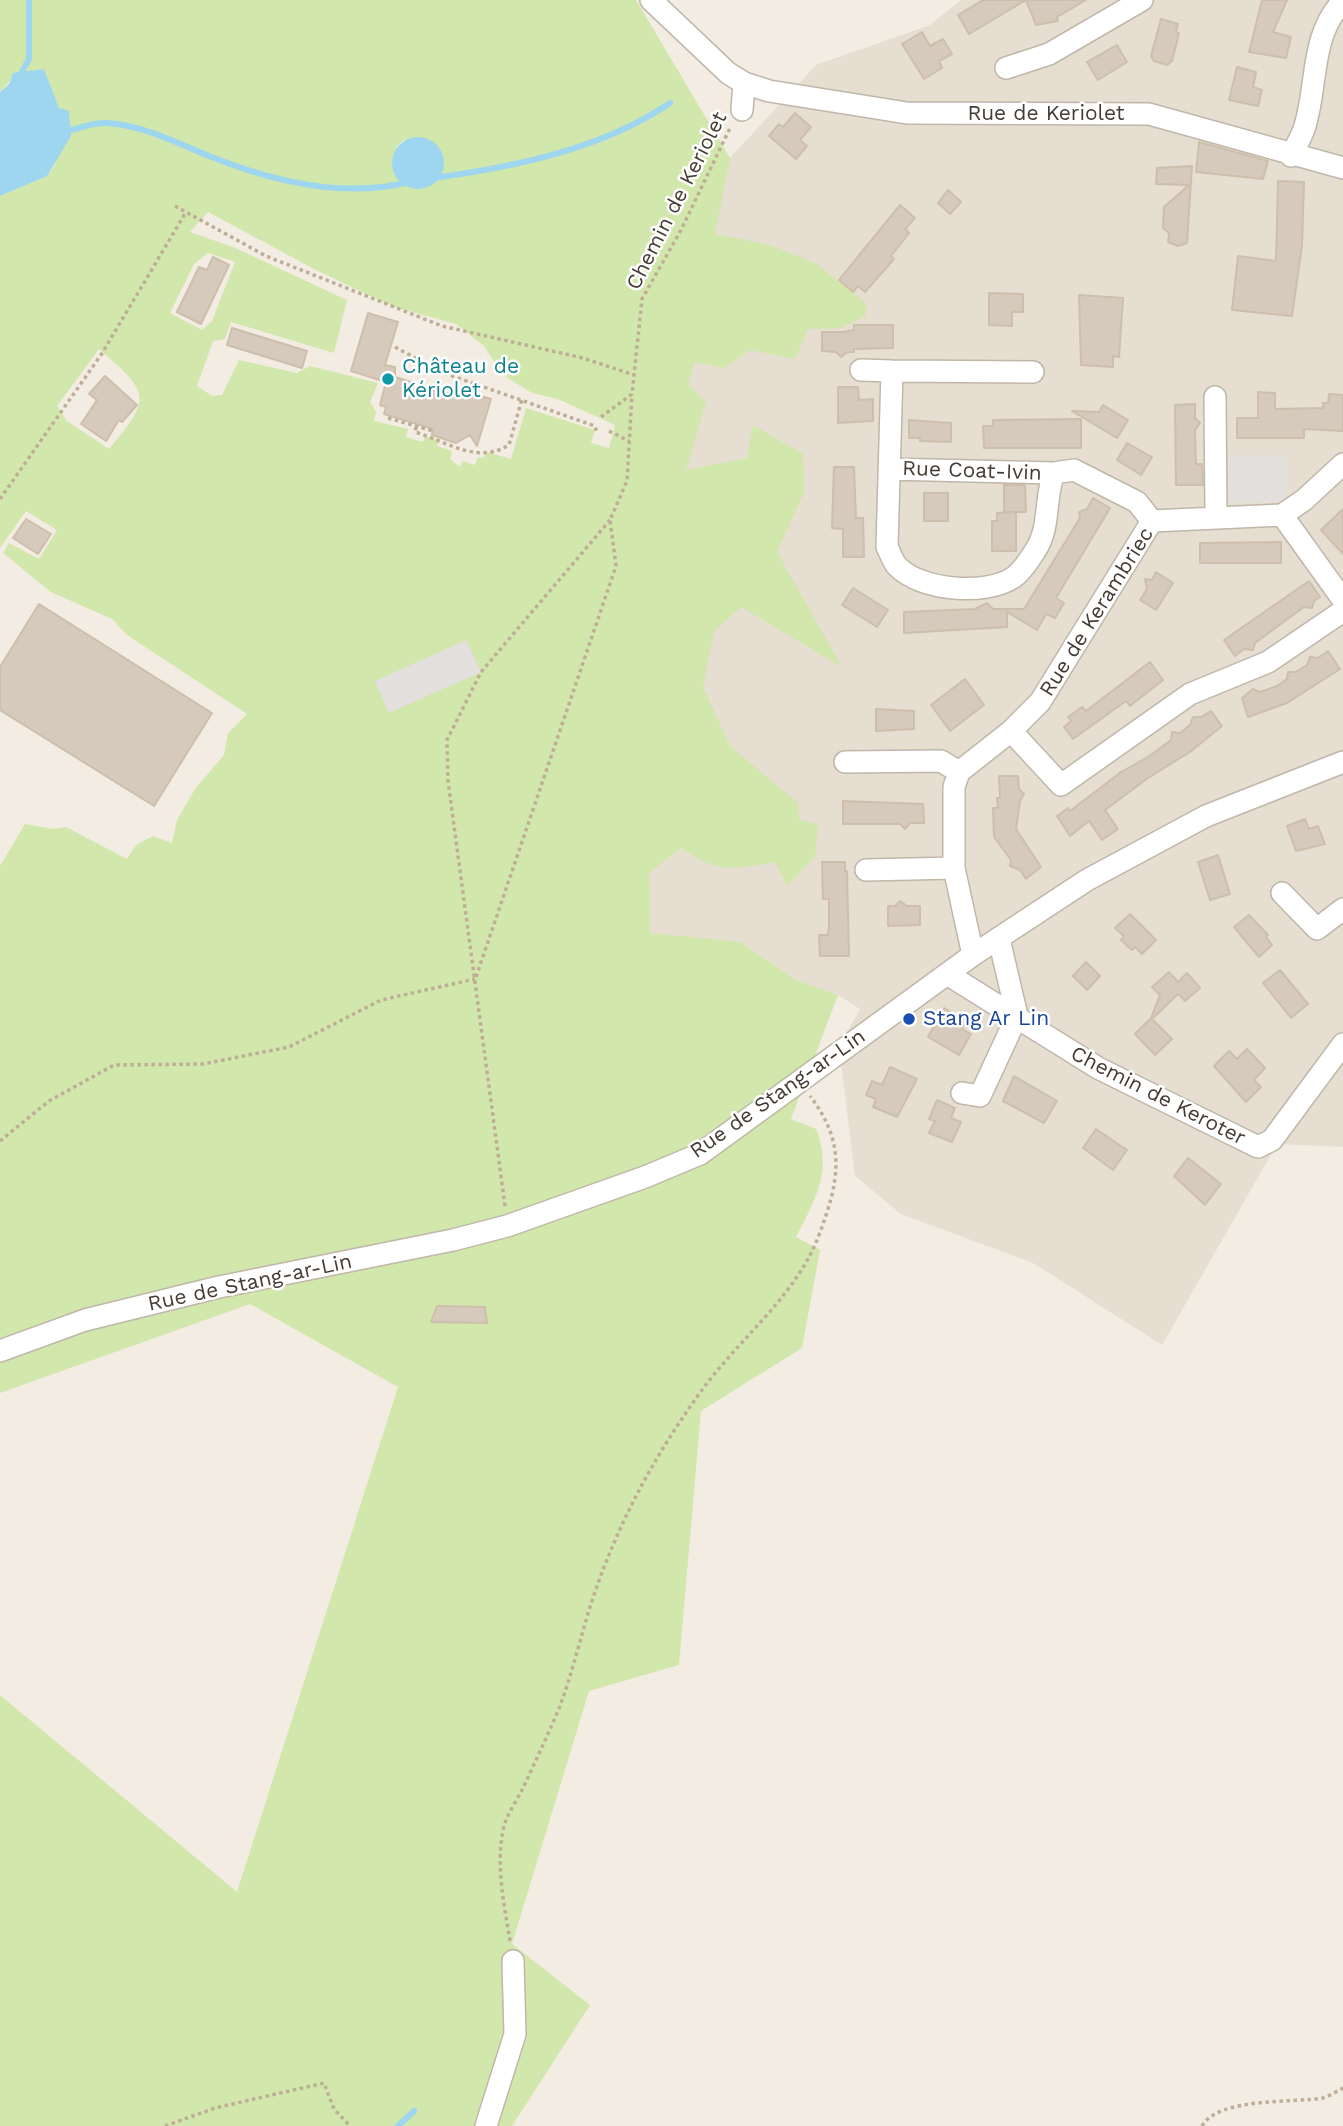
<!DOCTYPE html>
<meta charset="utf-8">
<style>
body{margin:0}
canvas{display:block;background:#f2ece3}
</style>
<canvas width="1343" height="2126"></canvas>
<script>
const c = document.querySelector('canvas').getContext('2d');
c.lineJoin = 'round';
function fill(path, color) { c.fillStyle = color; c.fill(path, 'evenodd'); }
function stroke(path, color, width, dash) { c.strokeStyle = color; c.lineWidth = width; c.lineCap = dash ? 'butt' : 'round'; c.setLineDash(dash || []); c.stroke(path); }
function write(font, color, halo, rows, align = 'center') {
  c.font = font + ' "Work Sans",sans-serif'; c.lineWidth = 5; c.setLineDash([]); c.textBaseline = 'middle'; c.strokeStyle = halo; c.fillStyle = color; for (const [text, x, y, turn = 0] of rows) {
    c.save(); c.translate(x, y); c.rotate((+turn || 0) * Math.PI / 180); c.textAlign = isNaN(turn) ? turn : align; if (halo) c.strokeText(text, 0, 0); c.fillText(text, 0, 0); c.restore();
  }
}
const residential = new Path2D(`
 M961 0H1343V1147L1277 1144 1162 1345 1033 1263 901 1214 855 1176 839 1046 860 1009 838 995 796 980 597 1020 677 287 730 158 816 65 930 25Z`);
const green = new Path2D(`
 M0 0H636L730 158 715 234 770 245 817 264 867 304 865 316 841 328 808 329 795 359 750 350 724 368 695 362 688 384 706 402 686 470 747 458 753 425 803 454 804 492 777 552 842 667 741 607 714 631 703 687 730 746 798 803 799 820 818 824 815 857 787 886 775 862C732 869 718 874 681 848L649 873 650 933 740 942 796 980 838 995 791 1119 816 1129C833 1169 815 1201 796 1237L820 1250 802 1348 701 1411 679 1665 589 1691 512 1944 590 2005 512 2126H0V1695L237 1892 398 1387 250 1304 0 1393V866L25 824 53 829 66 827 127 859 136 845 153 836 172 843 177 820 195 789 224 755 228 733 247 714 127 635 112 619 51 592 3 553 9 543 39 559 57 530 26 511 0 548V196L47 176 55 165 59 108 44 69 12 78 0 92ZM405 139 424 189 405 186 396 147ZM208 212 316 270 394 307 456 324 484 346 503 375 532 393 558 399 615 425 609 448 591 443 595 430 526 408 511 459 486 452 484 458 478 457 475 465 463 461 460 467 450 459 452 451 437 446 439 440 425 436 423 442 406 437 408 429 374 421 376 412 370 402 378 383 310 366 297 373 239 360 222 395 212 396 197 386 213 341 225 339 231 322 334 353 347 300 233 247 190 232ZM208 253 235 262 212 321 202 330 170 313 194 264ZM99 349C149 392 153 398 109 449L67 421 57 406Z`);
const parking = new Path2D(`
 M1285 455 1286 502 1223 503 1222 456Z
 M466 640 481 672 389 713 375 681Z`);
const water = new Path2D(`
 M44 69 59 108 69 111 71 136 47 176 0 196V92L9 84 13 73Z
 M392 163a26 26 0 1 1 52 0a26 26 0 1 1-52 0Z`);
const stream = new Path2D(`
 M18 79 29 59V0
 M65 131C80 129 91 122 107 123 142 125 177 143 209 156 271 181 343 199 409 182
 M434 178C513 167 603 149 670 103
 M398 2126 414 2111`);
const building = new Path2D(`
 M983 0H1086L1057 17 1058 21 1036 25 1026 0 969 34 958 15Z
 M1262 0H1287L1273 32 1291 37 1286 58 1249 52Z
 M1161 19 1178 24 1176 32 1179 33 1172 61 1167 65 1154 61 1151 56Z
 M922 32 930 46 943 39 952 54 939 61 942 68 924 79 902 44Z
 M1117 45 1127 62 1098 80 1087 62Z
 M1237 67 1256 72 1253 87 1262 90 1258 106 1229 100Z
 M795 113 811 127 800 140 807 146 796 159 769 136 779 124 783 127Z
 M1199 142 1268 161 1263 179 1196 172Z
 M1192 166 1187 243 1178 246 1168 242 1169 233 1163 228 1164 207 1189 185 1156 184 1157 168Z
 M1278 181 1304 182 1302 245 1292 316 1232 310 1238 256 1276 261Z
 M948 190 961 202 950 214 938 203Z
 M900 205 915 218 905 229 909 233 891 256 894 259 865 292 858 286 853 292 839 280Z
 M213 257 229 265 201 324 177 312 199 267 207 270Z
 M989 293 1023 294V312H1012V326L989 325Z
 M1079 295 1123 298 1119 357 1113 356V367L1081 365Z
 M368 313 398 322 385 365 395 367V377L459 397 461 390 491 399 477 446 470 435 456 443 432 435 433 429 384 414 386 407 380 405 386 382 351 371Z
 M854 325H893V348L854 349V352H847L841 357 836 352 822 351V332H844L854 330Z
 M232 328 307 351 302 368 227 345Z
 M105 376 137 405 122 422 119 420 106 441 81 424 97 400 89 394Z
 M838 387H858L859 400 873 399V421L838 423Z
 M1258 392 1275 393V409L1323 408V403H1328L1329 394 1343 395V431L1304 429V438H1237V418H1258Z
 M1195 404V418L1200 423 1195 430 1196 464H1202L1203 485H1176L1175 405Z
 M1103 405 1128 420 1117 438 1072 411 1099 412Z
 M1081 419V448H984L983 426H993V420Z
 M909 420 951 423V442L920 441V438H909Z
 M1127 443 1152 457 1141 475 1117 460Z
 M834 467H854L856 518H863L864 557H843V529L832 528Z
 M1004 485H1025L1026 512H1004Z
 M924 493H948V521H924Z
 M1093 498 1110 508 1056 598 1064 603 1055 618 1046 614 1037 630 1007 612V627L904 633V612L975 609 987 603 993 609H1024L1080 518 1079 512 1087 509Z
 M1343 509V554L1321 530Z
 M1016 512V551H992V521H997V513Z
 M26 519 51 534 38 554 13 538Z
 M1281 542V563H1200V543Z
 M1156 572 1173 583 1156 610 1140 600 1147 589 1145 579 1152 580Z
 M1309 581 1320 597 1314 601 1312 608 1304 607 1255 643 1253 650 1244 649 1235 656 1224 640Z
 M853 588 888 610 877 627 842 605Z
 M39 604 212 713 154 806 0 710V667Z
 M1328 651 1340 669 1287 703 1248 717 1242 698 1253 689 1260 692 1277 686 1287 679 1288 672H1296L1307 665 1310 657 1318 658Z
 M1150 662 1163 680 1130 706 1126 701 1073 739 1064 727 1071 721 1068 717 1082 707 1086 711Z
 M965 679 984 705 950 731 931 705Z
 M876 709 914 711V729L876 731Z
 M1211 711 1222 726 1190 752 1148 778 1105 810 1118 829 1102 840 1089 821 1070 836 1057 816 1068 808 1070 811 1121 772 1148 757 1171 740 1172 732 1180 733 1190 725 1193 717H1201Z
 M999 776H1018L1019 789 1024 794 1020 801 1016 829 1041 867 1026 879 1020 870 1010 866 1011 860 994 837 993 808H998L997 798H1000Z
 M843 801 923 804 924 823H910L905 829 900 824H843Z
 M1305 819 1309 829 1318 826 1325 844 1296 851 1287 826Z
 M1218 855 1230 894 1210 900 1198 862Z
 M822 862H845V871H847L849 956H820L819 935H828L829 926V899H823Z
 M900 901 907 906H920V925L888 926V906H895Z
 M1130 914 1156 940 1142 954 1135 947 1132 950 1121 940 1124 936 1115 928Z
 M1249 915 1268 935 1266 937 1272 945 1259 957 1234 927Z
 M1086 962 1100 976 1087 990 1073 976Z
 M1280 970 1308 1004 1291 1018 1263 983Z
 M1169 972 1178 982 1187 973 1200 988 1185 1001 1178 994 1152 1019 1172 1039 1155 1055 1135 1034 1151 1018 1160 995 1152 987Z
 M944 1008 967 1021 962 1029 971 1034 959 1055 928 1037Z
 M1247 1049 1265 1068 1254 1080 1261 1087 1246 1102 1214 1066 1229 1051 1237 1059Z
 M890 1067 917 1079 897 1117 873 1107 876 1099 866 1095 872 1081 882 1085Z
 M1014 1076 1057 1101 1044 1123 1003 1101Z
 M937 1100 955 1108 951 1118 961 1122 952 1142 929 1133 935 1121 929 1119Z
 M1096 1129 1127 1150 1113 1170 1083 1148Z
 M1188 1158 1221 1184 1205 1205 1174 1176Z
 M437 1306 485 1307 487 1323 431 1322Z`);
const path = new Path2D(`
 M175 206 266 256 442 326 583 358 634 375
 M395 347 441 372 595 426 597 433
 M601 417 632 394 642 299 681 230 731 126
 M388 418 433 431
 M416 427 415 432C446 441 477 465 509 445L522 399
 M609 431 629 441
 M0 499 101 355 186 212
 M476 977 616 566 610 520 627 481 632 394
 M0 1141 49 1101 114 1065 203 1064 289 1047 381 1000 475 979
 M505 1206 448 781 447 740 481 672 610 520
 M510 1941C504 1903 495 1864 504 1826 508 1813 517 1800 523 1788 535 1762 547 1737 558 1711 573 1673 581 1633 594 1595 619 1521 656 1453 702 1390 739 1339 797 1295 819 1235 839 1182 847 1144 810 1096
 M165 2126 215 2108 324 2083 334 2109 350 2126
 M1202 2126C1218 2097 1295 2103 1323 2098 1330 2096 1337 2091 1343 2088`);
const minor = new Path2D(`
 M651 0 728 73 744 83 769 91 907 113 1149 114 1343 168
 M1006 68 1049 54 1142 0
 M742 110 744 83
 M1291 156C1296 146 1302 136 1305 126 1318 83 1310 36 1343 1
 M861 370 892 371 887 547C890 552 893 562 897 566 920 591 987 596 1014 577 1021 572 1030 559 1035 551 1051 527 1044 499 1054 473
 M892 371 1033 372
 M1215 397 1216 516
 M889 469 1054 473 1074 470 1137 502 1152 521
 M1282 515 1343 600
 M1152 521 1282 515 1304 500 1343 464
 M1011 731 1061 785 1190 694 1268 662 1343 611
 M845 762 941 761 959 772
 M866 870 954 868
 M1282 893 1317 929 1343 909
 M999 939 1017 1016
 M973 955 954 868V787L959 772 1011 731 1040 702 1152 521
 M947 974 1098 1068 1258 1147 1272 1140 1343 1044
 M962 1093 980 1096 1017 1016
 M0 1351 85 1320 219 1287 453 1240 507 1226 645 1177 700 1154 973 955 1087 880 1206 816 1343 762
 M486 2126 515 2034 513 1961`);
const markers = [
 [388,379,7,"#0f9aa8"],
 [909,1019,7,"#1a4fb4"]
];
const streetNames = [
 ["Rue de Keriolet",1046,114],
 ["Chemin de Keriolet",677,201,-63],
 ["Rue Coat-Ivin",972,471,2],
 ["Rue de Kerambriec",1097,612,-58],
 ["Rue de Stang-ar-Lin",778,1094,-35],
 ["Chemin de Keroter",1158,1096,27],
 ["Rue de Stang-ar-Lin",250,1283,-12]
];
const cultureNames = [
 ["Château de",402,367],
 ["Kériolet",402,391]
];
const transitNames = [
 ["Stang Ar Lin",923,1019]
];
fill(residential, '#e6ded1');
fill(green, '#d1e7ab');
fill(parking, '#e2dfdc');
fill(water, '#9ed6f0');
stroke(stream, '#9ed6f0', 6);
fill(building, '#d6cabc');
stroke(building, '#cebeac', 2);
stroke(minor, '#c0b6a9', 24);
stroke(path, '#bfae97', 3.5, [3.5, 3.5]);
stroke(minor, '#fff', 21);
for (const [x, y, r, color] of markers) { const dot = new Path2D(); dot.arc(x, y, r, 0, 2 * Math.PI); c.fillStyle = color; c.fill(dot); stroke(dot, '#fff', 2.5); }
write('21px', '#443c34', '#fff', streetNames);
write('21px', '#0d838f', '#fff', cultureNames, 'left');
write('21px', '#164399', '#fff', transitNames, 'left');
</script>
